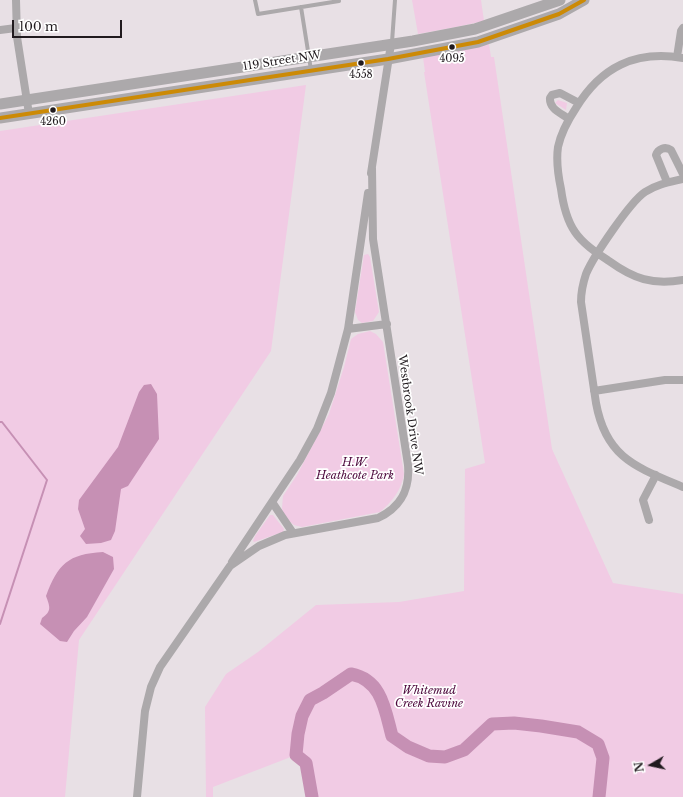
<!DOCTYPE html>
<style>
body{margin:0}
#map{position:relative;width:683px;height:797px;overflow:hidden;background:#e8e0e5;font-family:"Libre Baskerville",serif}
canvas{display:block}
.north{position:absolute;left:631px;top:745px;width:40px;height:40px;-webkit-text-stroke:3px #fff;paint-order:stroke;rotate:261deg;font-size:11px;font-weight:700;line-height:16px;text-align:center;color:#201a1e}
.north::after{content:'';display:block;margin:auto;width:14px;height:18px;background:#201a1e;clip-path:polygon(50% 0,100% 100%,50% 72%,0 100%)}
.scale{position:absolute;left:12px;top:20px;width:110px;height:18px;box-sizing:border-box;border:2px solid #201a1e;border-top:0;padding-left:5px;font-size:12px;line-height:14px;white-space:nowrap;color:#201a1e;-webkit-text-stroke:3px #fff;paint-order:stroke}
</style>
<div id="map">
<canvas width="683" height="797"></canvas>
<div class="north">N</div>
<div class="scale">100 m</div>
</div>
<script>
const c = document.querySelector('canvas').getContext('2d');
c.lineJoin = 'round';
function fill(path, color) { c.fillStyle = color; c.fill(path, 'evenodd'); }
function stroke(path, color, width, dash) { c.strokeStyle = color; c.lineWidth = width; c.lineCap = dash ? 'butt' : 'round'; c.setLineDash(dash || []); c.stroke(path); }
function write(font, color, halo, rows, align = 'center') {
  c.font = font + ' "Libre Baskerville",serif'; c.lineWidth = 3.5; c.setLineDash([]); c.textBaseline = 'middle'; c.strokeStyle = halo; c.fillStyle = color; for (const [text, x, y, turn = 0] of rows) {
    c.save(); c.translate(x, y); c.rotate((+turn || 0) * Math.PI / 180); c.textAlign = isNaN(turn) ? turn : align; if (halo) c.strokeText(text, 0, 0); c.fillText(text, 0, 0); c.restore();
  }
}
const green = new Path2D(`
 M412 0H481L484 21 456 27 418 34Z
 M489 44 491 57H494L552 449 613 583 683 594V797H312L306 763 296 755 213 787V797H206L205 707 226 674 258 652 316 605 399 602 464 591 465 469 485 463 424 72H425L423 57 458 51Z
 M306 85 271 351 79 640 65 797H0V131Z
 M558 100 567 103 566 110 555 103Z
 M368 254 370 257 379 312 373 321 362 323 358 320 355 312 364 255Z
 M370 331 376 334 383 342 404 474C402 489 392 502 380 512L302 527 294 525 284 517 282 508 283 496 297 475 329 414 344 367 351 339 358 334Z
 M270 515H273L284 529 283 532 254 542 253 541 255 536Z`);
const water = new Path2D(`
 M151 384 157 394 159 439 128 486 121 489 115 531 111 540 101 543 86 544 80 536 85 529 78 509 79 500 118 447 139 392 144 385Z
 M103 552 113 557 114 569 87 617 74 631 67 642 60 641 40 624 42 618C52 611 50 607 46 596 58 564 68 554 103 552Z`);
const stream = new Path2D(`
 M0 422H2L47 480 0 624`);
const river = new Path2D(`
 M312 797 306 763 296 755 298 734 302 716 310 700 323 693 351 674C382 680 385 710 392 736L408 747 429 756 445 757 464 750 492 724 514 723 541 726 578 732 598 744 603 758 599 797`);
const service = new Path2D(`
 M255 0 258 14 339 1 338 0
 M301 7 311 70
 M392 42 395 0`);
const minor = new Path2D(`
 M16 0 17 37 29 114
 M0 30 16 28
 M677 57 681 31 683 28
 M683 58C635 50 601 67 576 108 568 120 561 133 558 147 556 161 558 175 561 189 563 204 566 219 575 232 583 244 597 253 609 261 634 279 652 285 683 280
 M569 119C561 113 549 109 550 98L552 95 560 93 579 103
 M371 173 391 44
 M683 179C670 182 657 184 645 192 630 202 593 257 586 274 583 283 581 292 581 302L596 403C606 458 636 467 683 487
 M667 182 656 155C658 149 665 146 671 150L683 174
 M348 329 387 324
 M594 391 665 380H683
 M272 502 293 533
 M649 520 643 500 656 475
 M232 562 300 460 317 429 331 393 348 329 368 193
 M137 797 145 711 151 687 160 667 230 566 259 546 285 535 378 518C401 507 410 490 408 465L373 239 372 168`);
const secondary = new Path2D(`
 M0 104 413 41 475 29 560 0
 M0 118 388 59 478 42 559 14 584 0`);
const bus1 = new Path2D(`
 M0 118 388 59 478 42 559 14 584 0`);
const markers = [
 [452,47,3.5,"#201a1e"],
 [361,63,3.5,"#201a1e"],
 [53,110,3.5,"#201a1e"]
];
const busNames = [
 ["4095",452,59],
 ["4558",361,75],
 ["4260",53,122]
];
const streetNames = [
 ["119 Street NW",282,61,-9],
 ["Westbrook Drive NW",410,415,82]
];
const parkNames = [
 ["H.W.",355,463],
 ["Heathcote Park",355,476],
 ["Whitemud",429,691],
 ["Creek Ravine",429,704]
];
fill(green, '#f1cbe4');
fill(water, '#c690b4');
stroke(stream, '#c690b4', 2);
stroke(river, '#c690b4', 13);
stroke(service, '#aca9ab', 4);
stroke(minor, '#aca9ab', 8);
stroke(secondary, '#aca9ab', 11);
stroke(bus1, '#cc8a06', 4);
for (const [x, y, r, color] of markers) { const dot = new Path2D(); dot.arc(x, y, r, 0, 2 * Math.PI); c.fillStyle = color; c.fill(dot); stroke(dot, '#fff', 1.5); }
write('10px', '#201a1e', '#fff', busNames);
write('11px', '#201a1e', '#fff', streetNames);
write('italic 11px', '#4c083c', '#fff', parkNames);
</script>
